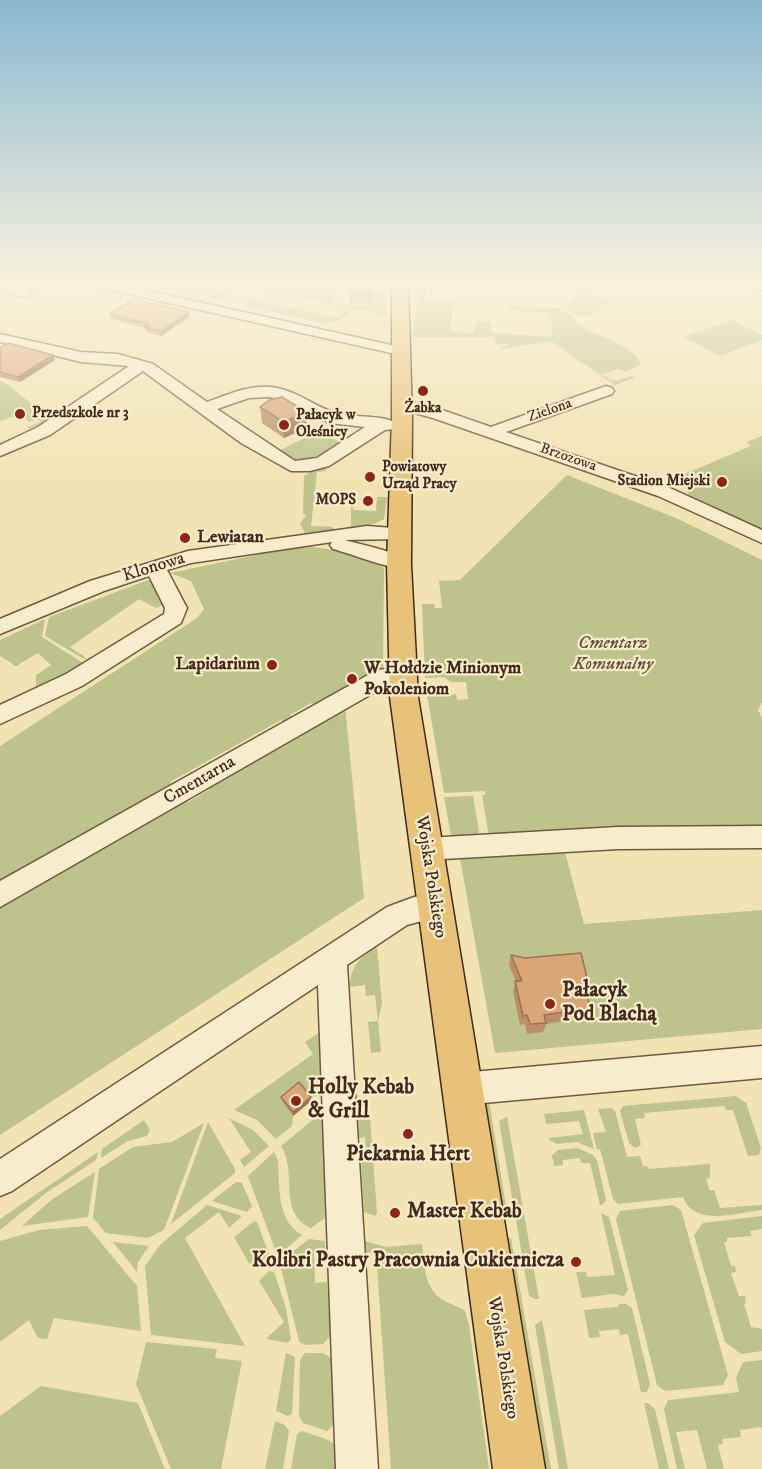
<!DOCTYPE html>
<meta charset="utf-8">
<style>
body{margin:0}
canvas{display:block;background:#f2e3b2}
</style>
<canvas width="762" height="1469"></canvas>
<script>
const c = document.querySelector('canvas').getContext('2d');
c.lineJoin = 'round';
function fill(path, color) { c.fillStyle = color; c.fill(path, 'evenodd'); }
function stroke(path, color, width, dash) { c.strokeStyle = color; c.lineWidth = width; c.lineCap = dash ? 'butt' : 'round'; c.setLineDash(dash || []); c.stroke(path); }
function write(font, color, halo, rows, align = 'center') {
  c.font = font + ' "IM FELL DW Pica",serif'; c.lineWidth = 4.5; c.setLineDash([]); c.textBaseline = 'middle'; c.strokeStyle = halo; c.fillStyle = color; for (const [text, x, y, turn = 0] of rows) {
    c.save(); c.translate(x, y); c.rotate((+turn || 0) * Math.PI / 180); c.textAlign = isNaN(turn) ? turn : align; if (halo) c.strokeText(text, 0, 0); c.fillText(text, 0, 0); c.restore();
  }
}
const green = new Path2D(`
 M138 281H169L234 295 225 301Z
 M282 281H328L320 287 334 293 335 297 330 303 369 306 372 291H386L387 316 265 289 274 283H290H279Z
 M420 290 426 291 425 301 454 302 450 332 474 333 476 321 491 322V333L552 337 551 313 510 311V305L558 308 574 317 575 323C591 334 633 344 641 364L626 372 618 369 602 374 612 381 634 376V378L615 385 551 341 502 349 501 347 509 346 508 344H497L493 337H412Z
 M578 293 608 300C595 316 583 323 566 307Z
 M250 299 336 318 343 312 337 310 338 309 350 312 340 320 323 324 243 305Z
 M733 320 762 335V340L720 356 684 337Z
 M0 381 5 383 51 419 29 429 27 427 41 422 28 411 34 420 29 422 20 414 0 421Z
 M318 431 340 442 347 440 321 455 304 459 299 464 273 454Z
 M762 436V529L689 495 680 476 751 446 746 442Z
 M319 467H326V471L317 472 311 526 333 527 334 530 305 533 300 523 306 516 303 514 304 476Z
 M567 475 676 518 762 560V702L758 710 762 718V829L489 837 482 795H485V791L444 793 427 695 443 696 456 694 457 700 468 699 466 682H451L444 677 425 678 422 604H434L435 608H442L439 581 460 580Z
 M377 497H387L384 519 374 524 351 527V501H354L353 510 376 511Z
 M312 547C338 550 362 554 384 568L383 670 317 708 311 703 290 715 295 721 287 725 281 720 170 782 175 789 0 888V746L197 618 204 609 191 581 170 573 285 549Z
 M151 579 165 604 156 608 139 599 70 647 86 658 84 659 45 636 49 617Z
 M45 619 42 637 88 666 36 690V675L51 665 38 653 16 666 0 656V640Z
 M345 706 364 898 0 1135V905L185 798 188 802 209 790V784Z
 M473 796 479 831 474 840 452 841 444 797Z
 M564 848 584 924 762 910V1029L495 1053 459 853Z
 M377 947 382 1004 378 1021 381 1052 371 1053 368 1022 378 1021 375 995 366 996 365 985 350 987C350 966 360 957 377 947Z
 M320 1032 321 1095 282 1101 293 1116 292 1126 276 1139 257 1120 234 1110 313 1054 305 1042Z
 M736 1096 746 1103 761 1148 759 1155 748 1156 733 1110H726L724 1106 644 1113 645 1118 635 1119 641 1145 635 1148 629 1143 620 1111 623 1106Z
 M489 1100 506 1207 500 1208 484 1105Z
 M611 1108 615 1111 627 1157 640 1156 643 1166H647L649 1169 710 1164V1178L706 1179 710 1191 714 1190 720 1208 762 1205V1210C736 1213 694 1227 683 1197L618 1204 613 1199 600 1149 597 1150 593 1133 606 1132 598 1109Z
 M584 1110 594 1149 577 1142 557 1144 549 1140V1138L583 1134 579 1121 546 1124 544 1114Z
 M322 1112 325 1218 311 1228C277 1213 298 1172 281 1146Z
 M358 1117 370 1118 377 1213 375 1216 364 1212 361 1159 366 1158 365 1137 359 1138Z
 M507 1117 539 1299H535L529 1296 499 1121Z
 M229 1118 253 1130 269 1146 244 1167 240 1160 251 1152Z
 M144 1120 150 1130 147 1136 128 1141 101 1158 102 1149Z
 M208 1122 235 1169V1173L171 1224Z
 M204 1123 164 1230 148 1238 106 1233 93 1218 99 1169 133 1147 172 1142Z
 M577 1148 593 1155 597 1160 606 1200 602 1205H600L590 1163H581L580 1158 563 1160V1165L554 1166 552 1155 558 1150Z
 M98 1152 96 1160 46 1193 0 1230V1219Z
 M274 1152 278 1160C280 1187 276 1220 302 1235L280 1254 276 1252 248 1176Z
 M95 1172 88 1217 22 1226 51 1200Z
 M236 1182 242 1183 252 1206 247 1212 212 1201Z
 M207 1205 242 1216 229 1228 219 1212 185 1238 245 1346 151 1335 145 1266 161 1244Z
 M673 1205 681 1210 728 1375 723 1385 665 1391 657 1385 616 1219 620 1211Z
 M601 1213 609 1217 628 1290 624 1296 613 1294 582 1298 576 1272H586L587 1277 615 1275Z
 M762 1216V1229L750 1231 752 1236 727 1238V1242H724L731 1266H735L736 1272 731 1273 739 1296H745L746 1303 744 1304 751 1327 762 1329V1351L741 1354 725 1342 694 1235 703 1223Z
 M254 1221 257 1222 269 1254 253 1270 234 1237Z
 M87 1226 137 1286 141 1331 54 1318 47 1339 38 1338 29 1320 0 1342V1241L39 1230Z
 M511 1238 551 1469H544L506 1239Z
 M309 1239 325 1241V1252L314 1253 315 1283 327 1282 330 1336 323 1344 304 1345 299 1341 280 1264 282 1260Z
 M358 1239 386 1247 422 1244C425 1264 423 1288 443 1300 450 1304 458 1306 465 1311L469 1325 489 1469H391L376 1252 359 1253Z
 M113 1242 149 1246 138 1262 137 1272Z
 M269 1271 274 1272 286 1308 291 1339 288 1343 266 1339 284 1322 259 1281Z
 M619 1304H626L632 1308 650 1384 647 1392H641L628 1334 620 1335 619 1329 599 1331 600 1337 589 1338 584 1310 617 1307Z
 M542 1320 544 1330 568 1469H559L535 1325Z
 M146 1342 217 1349 215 1358 242 1361 221 1469H171L136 1384Z
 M286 1353 295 1357 292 1414 288 1416 276 1411Z
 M305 1353H323L331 1358 333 1425 327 1431 303 1423 299 1416 300 1360Z
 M762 1360V1430L761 1427 740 1430 741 1437 722 1439 723 1444 718 1445 724 1469H707L697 1430 676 1432 685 1469H677L664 1409 668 1400 739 1392 736 1378 743 1362Z
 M41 1386 138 1403 165 1469H0V1416Z
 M644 1403H648L655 1409 669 1469H659Z
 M275 1421 285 1425 289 1431 283 1469H265Z
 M302 1431 326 1439 334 1444 335 1469H291L297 1434Z`);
const minor = new Path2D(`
 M82 281H105L400 347 407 351 400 355 89 285Z
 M750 281H762V290Z
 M0 283 30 290 32 293 25 297 0 291Z
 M0 334 81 352 118 354 153 364 207 402C227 395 247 385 270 387 296 389 315 408 339 414 353 418 389 414 397 425L395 429 385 430 329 466 310 471H291L241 443 143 371 50 435 0 456V445L38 427 129 366 81 362 0 342ZM270 397 282 400 329 423 365 427 317 458 295 461 217 409 249 398Z
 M606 386 612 388 614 391 612 394 506 432 670 488 762 530V543L658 496 433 418 396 408 394 405 402 400 445 411 491 427Z
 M367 526 407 529 410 533 407 537 400 539 345 540C361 545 400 551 409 564L406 568C394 571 349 553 333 549L330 545 332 542 191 563 167 570 187 608 181 623 82 686 0 724V705L66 674 164 614 165 608 149 576 104 591 0 634V619L90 581 188 551Z
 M402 667 410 669 413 675 410 681 389 684 0 907V881L377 670Z
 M762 826V848L618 849 426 860 417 857 413 849 417 841 426 838 618 827Z
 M434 894 444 897 448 906 444 915 407 925 347 965 378 1469H336L318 985 12 1191 0 1196V1159L387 907 414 897Z
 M762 1046V1078L461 1105 450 1100 445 1089 450 1078 461 1073Z`);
const major = new Path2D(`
 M392 281H408L412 417 411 564 418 697 545 1469H493L390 697 387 564 392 417Z`);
const wall = new Path2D(`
 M374 281 370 304H350V294Z
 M189 312V317L161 336 146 332 145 328 111 319 110 314Z
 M0 348 55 360 20 382 0 377Z
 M260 407 307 428 284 438 262 423Z
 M511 955 587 978 585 986 590 1008 587 1017 546 1024 543 1032 527 1034 525 1024 520 1025 513 991 516 981 509 965Z
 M281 1097H311V1101L293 1116 282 1101Z`);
const shadedWall = new Path2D(`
 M372 281H374L370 304V295Z
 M189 312V317L161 336V331Z
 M53 355 55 360 20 382 18 377Z
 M306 412 307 428 284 438 283 422Z
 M311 1097V1101L293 1116V1112Z`);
const building = new Path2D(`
 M354 281H372L370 295 350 294Z
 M134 299 189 312 161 331 145 327 149 324 110 314Z
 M8 343 53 355 18 377 0 372V348Z
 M282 397 306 412 283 422 260 407 269 400Z
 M581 953 587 978 583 979 590 1008 544 1015 546 1023 530 1024 527 1015 523 1016 515 981H522L511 955 525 958Z
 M299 1082 311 1097 293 1112 281 1097Z`);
const markers = [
 [423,391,6,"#8f2418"],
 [20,414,6,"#8f2418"],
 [284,425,6,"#8f2418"],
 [370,477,6,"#8f2418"],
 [722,482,6,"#8f2418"],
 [368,501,6,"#8f2418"],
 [185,538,6,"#8f2418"],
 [272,665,6,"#8f2418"],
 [352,679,6,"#8f2418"],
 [550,1004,6,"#8f2418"],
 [296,1101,6,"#8f2418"],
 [408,1134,6,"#8f2418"],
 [395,1213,6,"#8f2418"],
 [576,1262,6,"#8f2418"]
];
const farPoinames = [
 ["Żabka",423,409,"center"],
 ["Przedszkole nr 3",32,414],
 ["Pałacyk w",296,416],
 ["Oleśnicy",296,433],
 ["Powiatowy",382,468],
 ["Urząd Pracy",382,485],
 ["Stadion Miejski",710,482,"right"],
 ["MOPS",356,501,"right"]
];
const farStreetnames = [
 ["Zielona",550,411,-19],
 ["Brzozowa",568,458,19]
];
const poiNames = [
 ["Lewiatan",197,538],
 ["Lapidarium",260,665,"right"],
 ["W Hołdzie Minionym",364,669],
 ["Pokoleniom",364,690]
];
const streetNames = [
 ["Klonowa",154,568,-17],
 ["Cmentarna",200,781,-30],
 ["Wojska Polskiego",430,877,81],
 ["Wojska Polskiego",502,1358,81]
];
const parkNames = [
 ["Cmentarz",613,644],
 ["Komunalny",613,665]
];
const nearPoinames = [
 ["Pałacyk",562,992],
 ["Pod Blachą",562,1016],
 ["Holly Kebab",308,1089],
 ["& Grill",308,1113],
 ["Piekarnia Hert",408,1156,"center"],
 ["Master Kebab",407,1213],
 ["Kolibri Pastry Pracownia Cukiernicza",564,1262,"right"]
];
fill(green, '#bdc38a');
stroke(minor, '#705841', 3);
stroke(major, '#44291b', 3);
fill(minor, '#f7edcd');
fill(major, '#e9c279');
fill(wall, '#bb8e66');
fill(shadedWall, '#997453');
fill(building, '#daa577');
stroke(building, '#997453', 1.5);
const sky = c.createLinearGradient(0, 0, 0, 486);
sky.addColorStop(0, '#89b8d1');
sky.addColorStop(0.58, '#f9f2dc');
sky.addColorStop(1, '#f9f2dc00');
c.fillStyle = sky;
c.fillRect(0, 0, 762, 486);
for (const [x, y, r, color] of markers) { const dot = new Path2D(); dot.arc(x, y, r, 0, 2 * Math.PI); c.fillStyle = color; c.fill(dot); stroke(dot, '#f7edcd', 2); }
write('bold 15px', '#44291b', '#f7edcd', farPoinames, 'left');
write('15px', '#44291b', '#f7edcd', farStreetnames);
write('bold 18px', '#44291b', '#f7edcd', poiNames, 'left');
write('18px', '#44291b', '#f7edcd', streetNames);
write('italic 18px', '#625037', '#f7edcd', parkNames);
write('bold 21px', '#44291b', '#f7edcd', nearPoinames, 'left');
</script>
